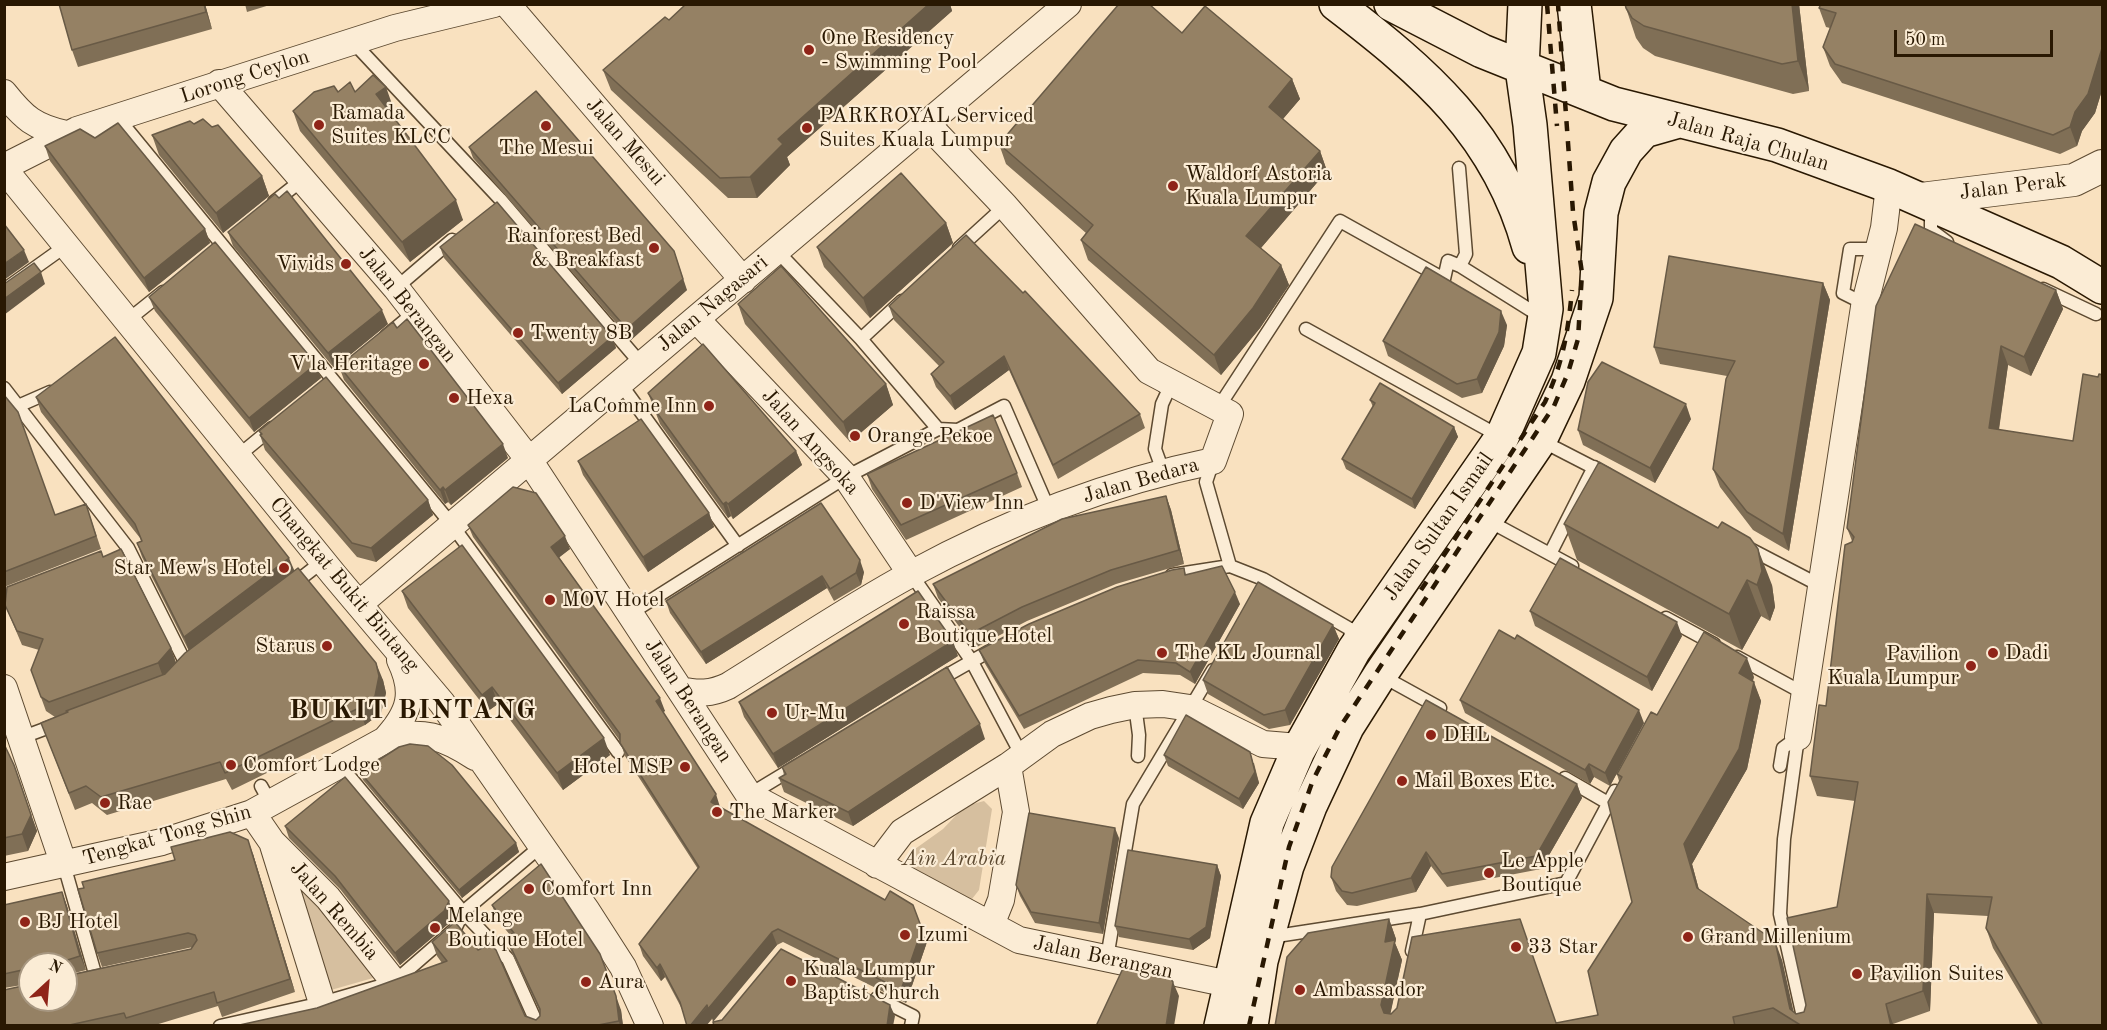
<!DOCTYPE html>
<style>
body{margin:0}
#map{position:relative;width:2107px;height:1030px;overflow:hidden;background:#f9e1bf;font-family:"Old Standard TT",serif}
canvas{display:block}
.frame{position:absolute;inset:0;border:6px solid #291802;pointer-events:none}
.north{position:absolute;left:18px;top:952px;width:60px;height:60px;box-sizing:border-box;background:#fbecd5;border:2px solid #a79781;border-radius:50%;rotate:26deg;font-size:16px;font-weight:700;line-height:24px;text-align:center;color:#291802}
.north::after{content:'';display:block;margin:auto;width:21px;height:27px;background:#8f2418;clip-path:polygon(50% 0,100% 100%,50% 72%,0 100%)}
.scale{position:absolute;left:1894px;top:30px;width:159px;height:27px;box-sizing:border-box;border:3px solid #291802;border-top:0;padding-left:8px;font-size:18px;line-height:21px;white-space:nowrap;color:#291802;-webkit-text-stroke:4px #fbecd5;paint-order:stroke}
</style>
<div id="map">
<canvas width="2107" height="1030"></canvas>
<div class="frame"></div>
<div class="north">N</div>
<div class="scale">50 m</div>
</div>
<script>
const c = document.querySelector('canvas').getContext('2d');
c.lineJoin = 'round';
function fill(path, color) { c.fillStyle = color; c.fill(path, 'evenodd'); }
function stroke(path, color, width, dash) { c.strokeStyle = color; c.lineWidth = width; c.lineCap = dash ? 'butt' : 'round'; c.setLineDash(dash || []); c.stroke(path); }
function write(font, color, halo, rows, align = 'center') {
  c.font = font + ' "Old Standard TT",serif'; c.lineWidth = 4.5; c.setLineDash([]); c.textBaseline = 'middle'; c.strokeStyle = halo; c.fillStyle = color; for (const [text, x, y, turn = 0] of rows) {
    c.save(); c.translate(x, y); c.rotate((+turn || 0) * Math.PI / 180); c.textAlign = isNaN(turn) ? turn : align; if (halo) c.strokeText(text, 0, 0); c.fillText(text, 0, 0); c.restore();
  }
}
const green = new Path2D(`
 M984 801 992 809 979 890 972 899 955 894 911 872 909 866 915 849 943 829 965 806Z
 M308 882 373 978 331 990 299 888Z`);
const service = new Path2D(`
 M353 42 500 199 642 365
 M118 118 452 525 618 752
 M1459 168 1466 254 1460 266 1543 318
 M274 202 302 180
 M1937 209 1931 221V230L1947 242
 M959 248 1005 206
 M396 288 452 240
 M2043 289 2096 314
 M4 290 67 245
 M1865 304 1843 293 1850 249H1879
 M128 320 163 292
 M1306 329 1501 437
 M386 336 415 312
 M861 339 902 301
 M1160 382 1168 391 1162 404 1155 449 1163 471
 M620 383 738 546
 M4 388 128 548 186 664
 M18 406 50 392
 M1218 408 1340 221 1444 279 1448 261 1460 266
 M938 429 958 430 1004 406 1049 510
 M1540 440 1608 475
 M238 456 272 428
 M1213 461 1206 482 1230 566 1263 579 1350 629 1352 643
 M1487 520 1572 566
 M1748 548 1821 586
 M1550 554 1594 467
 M911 574 971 660 1022 756
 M1172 575 1230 566
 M291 586 323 561
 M631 613 846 477 938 429 861 339 777 251
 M1666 618 1714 644
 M1737 657 1805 694
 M1382 676 1440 708
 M937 681 995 648
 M1135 705 1139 735 1138 756
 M23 737 58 724
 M1798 737 1784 839 1780 914 1805 1026
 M339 764 463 912 508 959 538 1026
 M1780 766 1783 748 1798 737
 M1565 778 1608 803
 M261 786 271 804
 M749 795 797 766
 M64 865 96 977
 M1270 937 1420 914 1566 883 1615 791
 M1412 951 1420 914
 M1107 958 1133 804 1213 670
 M877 998 913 1016 911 1026
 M220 1026 322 1003 394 982 455 929 463 912 541 846`);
const minor = new Path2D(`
 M507 4 743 280
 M219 83 396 288 529 460 749 795 1019 940 1229 984
 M4 93C24 118 34 127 66 134
 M4 167 77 130 395 28 494 4
 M4 169 334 575 442 703 587 911 623 967 650 1026
 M696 319 846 477 911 574
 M359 604 1068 4
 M4 688 64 865
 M680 690C698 694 711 694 728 686 788 649 848 608 911 574 1005 523 1107 483 1213 461L1230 414 1149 371 1005 206 927 124
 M1798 737 1864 307 1884 228 1889 186
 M385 740C410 713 416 693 400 660
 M252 813 272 842 328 898 394 982
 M273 845 322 1003
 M877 865 902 832 1008 766 1052 734 1090 716 1111 710 1135 705 1163 704 1190 708 1263 744 1287 746 1298 751
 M4 877 162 842 252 813 385 740C420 728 445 737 475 757
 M991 925 1001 900 1016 812 1008 766`);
const tertiary = new Path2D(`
 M1921 199 2074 180 2102 166`);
const secondary = new Path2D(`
 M1336 4C1425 72 1498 134 1529 247
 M1391 4 1482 51 1614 104 1777 145 1889 186 2061 262 2102 287
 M1574 4 1584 91
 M1221 1026 1267 823 1298 751 1354 650 1502 437 1539 353 1546 309 1530 125 1522 68 1525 4
 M1251 1026 1261 961 1287 866 1310 806 1347 727 1380 675 1540 440 1568 381 1596 298 1601 213 1609 182 1626 151 1644 131 1679 121`);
const rail = new Path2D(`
 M1547 4 1557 126
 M1421 590 1545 402C1563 362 1568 333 1572 290
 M1249 1026 1289 847 1313 780 1340 727 1554 406 1568 373 1578 339 1582 273 1573 212 1558 4`);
const wall = new Path2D(`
 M205 4 212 29 78 67 72 50Z
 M245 4H273L247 12Z
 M686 4H950L952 11 787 157 790 165 757 198H728L611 90 603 70 669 20Z
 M1799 4 1809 91 1793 94 1655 56 1643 48 1636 38 1626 8Z
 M2103 4V87L2095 113 2082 131 2077 146 2060 154 1842 83 1830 66 1823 47 1830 28 1826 27 1819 8Z
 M1182 33 1292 79 1300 99 1283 119 1320 151 1327 171 1261 248 1281 265 1289 285 1260 328 1221 375 1088 260 1081 240 1086 233 1006 164 999 144Z
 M355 92 393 107 389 111 463 220 410 262 300 131 293 111Z
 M152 135 262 176 269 196 223 233 159 155Z
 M45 146 205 229 210 243 149 292 50 161Z
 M469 147 687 290 631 340 473 158Z
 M946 223 953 243 870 318 824 267 817 247Z
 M228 232 388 324 334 368 233 246Z
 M440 247 612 337 616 348 562 394 444 258Z
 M1823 283 1830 300 1789 551 1753 530 1720 487 1713 469 1727 376 1660 364 1654 347Z
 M2056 290 2063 309 2031 376 2008 365 1999 430 2103 1026H2039L1993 948 1986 928 1988 916 1934 913 1930 1011 1893 1024V1026H1275L1389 919 1396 939 1395 943 1402 960 1390 1014 1557 1023 1598 1015 1632 902 1619 781 1617 774 1657 715 1754 677 1753 681 1761 701 1747 769 1692 864 1699 890 1782 960 1793 1012 1796 1014 1804 1012 1837 907 1855 801 1817 796 1810 776 1826 706 1852 541 1847 528 1876 306Z
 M149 297 316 364 321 378 254 432 155 311Z
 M738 304 886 384 893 405 850 442 745 324Z
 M889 306 1140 414 1145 428 1058 479 1009 370 955 410 936 387 931 374 939 366 894 320Z
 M1507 325 1504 346 1482 393 1462 398 1388 356 1383 341Z
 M339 366 508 458 451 505 448 502 445 504 344 380Z
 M648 393 796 451 802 465 733 519 731 516 728 518 660 424Z
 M4 395 55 515 86 504 101 549 4 587Z
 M36 397 294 571 383 680 386 693 381 713 365 725 232 790 226 779 107 815 92 803 75 810 41 723 67 712 55 717 46 711 31 670 39 650 22 645 5 605 103 556 171 648 176 663 189 651 142 557 137 543 141 541 140 538 41 412Z
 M1370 400 1454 427 1458 437 1415 509 1346 469 1342 459 1373 407Z
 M1691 419 1655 483 1583 445 1578 430Z
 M259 431 428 500 433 515 376 562 357 557 265 450 260 435H261Z
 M578 461 709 513 714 527 648 572 583 475Z
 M1017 473 1022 487 906 540 872 489 867 474Z
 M1166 496 1171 510 1184 564 1116 584 1027 621 975 648 938 598 933 584Z
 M1564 524 1772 585 1775 607 1770 621 1761 616 1742 650 1577 560Z
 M468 525 570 549 559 557 665 711 663 712 720 807 927 942 906 1003 783 942 777 945 706 1026H687L682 1009 665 977 661 981 643 956 639 944 698 869 625 756 620 741 473 537Z
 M1184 568 1186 575 1240 604 1195 684 1180 675 1143 673 1024 729 984 662 979 650Z
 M864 572 861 585 834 601 827 588 706 664 670 613 666 601Z
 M402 591 610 755 563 790 498 704 488 711 408 608Z
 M1530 611 1682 636 1652 691 1535 626Z
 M1333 625 1339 639 1290 725 1269 729 1208 694 1203 680Z
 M958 656 778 768 744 717 739 702Z
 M1460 700 1644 723 1610 786 1594 777 1590 784 1465 713Z
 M985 739 853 826 784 792 779 778 784 775 782 767Z
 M4 744 37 831 28 851 4 856Z
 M1164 755 1254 763 1259 783 1243 809 1168 766Z
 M360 772 516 843 519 852 462 898 363 780Z
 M1577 784 1582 798 1541 869 1447 887 1431 866 1416 892 1357 906 1347 905 1336 891 1331 877Z
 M285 826 453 913 448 924 400 965 340 889 289 838Z
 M1119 838 1103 934 1035 923 1020 896 1016 885Z
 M253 854 295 992 222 1017 218 1006 152 1026H4L28 984 4 988V905L62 892 67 906 86 970 67 975 191 949 193 947 102 967 97 953ZM30 964H66V1000H30Z
 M1217 865 1221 876 1210 938 1193 950 1119 937 1115 926Z
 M492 905 621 1010 623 1026H235L317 1008 442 963 437 956 432 942 525 1016 536 1020 540 1016V1012L511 951 506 937 510 935 497 919Z`);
const shadedWall = new Path2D(`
 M204 4H205L212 29 206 12Z
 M929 4H950L952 11 787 157 790 165 757 198 750 177 778 139Z
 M1792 4H1799L1809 91 1798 61Z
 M2103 45V87L2095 113 2082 131 2077 146 2070 127 2075 112Z
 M1292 79 1300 99 1276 127 1269 107Z
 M386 87 393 107 384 114 376 94Z
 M1320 151 1327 171 1254 256 1246 236Z
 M262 176 269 196 223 233 216 213Z
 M456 200 463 220 410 262 402 242Z
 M946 223 953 243 870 318 863 298Z
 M205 229 210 243 149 292 144 278Z
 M24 250 29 262 4 280V264Z
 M674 251 687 290 631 340 627 329Z
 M1281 265 1289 285 1260 328 1221 375 1214 355Z
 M41 272 45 284 4 315V299Z
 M1823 283 1830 300 1789 551 1783 534Z
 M2056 290 2063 309 2031 376 2024 357Z
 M382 310 388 324 334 368 328 353Z
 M1501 311 1507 325 1504 346 1482 393 1477 379Z
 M612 337 616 348 562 394 558 383Z
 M2001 346 2008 365 1996 448 1989 428Z
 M1004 356 1009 370 955 410 950 396Z
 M316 364 321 378 254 432 249 418Z
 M886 384 893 405 850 442 843 422Z
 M1686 404 1691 419 1655 483 1650 468Z
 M1454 427 1458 437 1415 509 1412 499Z
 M503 444 508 458 451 505 445 490Z
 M796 451 802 465 733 519 728 504Z
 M443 487 448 502 445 504 440 490Z
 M1166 496 1171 510 1184 564 1179 550Z
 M428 500 433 515 376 562 371 548Z
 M726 502 731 516 728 518 723 504Z
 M709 513 714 527 648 572 643 557Z
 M565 536 570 549 556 560 551 547Z
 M1758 549 1772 585 1775 607 1770 621 1757 585Z
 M289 558 295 572 189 651 184 637Z
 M860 560 864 572 861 585 856 573Z
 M822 576 827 588 706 664 701 652Z
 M1747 580 1761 616 1742 650 1729 614Z
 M1235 592 1240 604 1195 684 1190 672Z
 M1677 622 1682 636 1652 691 1647 677Z
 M1333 625 1339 639 1290 725 1285 710Z
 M953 641 958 656 778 768 773 754Z
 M171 648 176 663 163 677 158 663Z
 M1747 658 1754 677 1747 693 1739 673Z
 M376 663 383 680 386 693 381 713 365 725 359 708Z
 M1754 682 1761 701 1747 769 1692 864 1704 908 1697 888 1684 844Z
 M492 687 498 704 488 711 482 695Z
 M660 698 665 711 660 714 656 701Z
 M1639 710 1644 723 1610 786 1605 773Z
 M980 724 985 739 853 826 848 812Z
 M604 738 610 755 563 790 557 773Z
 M1250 752 1259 783 1243 809 1239 799Z
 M1589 764 1594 777 1590 784 1585 770Z
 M14 765 37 831 28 851 22 834Z
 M1577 784 1582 798 1541 869 1536 856Z
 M716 794 720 807 711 802Z
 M1115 828 1119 838 1103 934 1099 923Z
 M248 840 253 854 295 992 290 979Z
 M516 843 519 852 462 898 459 890Z
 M1426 852 1431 866 1416 892 1411 878Z
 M1217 865 1221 876 1210 938 1193 950 1189 939Z
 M62 892 67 906 86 970 80 956Z
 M1927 894 1934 913 1930 1011 1923 991Z
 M449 901 453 913 448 924 400 965 395 953Z
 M1389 919 1396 939 1395 943 1402 960 1388 1025 1381 1005 1385 942Z
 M922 929 927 942 906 1003 901 990Z
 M772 932 777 945 713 1022 712 1018 706 1026H690Z
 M1775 941 1782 960 1796 1022 1790 1009Z
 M660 964 665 977 661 981 657 968Z
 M1173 982 1179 996 1174 1026H1166Z
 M616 996 621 1010 623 1026H620L619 1021Z
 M1886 1004 1893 1024V1026H1891Z
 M890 1005 895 1016 893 1026H887Z`);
const building = new Path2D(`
 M59 4H204L206 12 72 50Z
 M686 4H929L778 139 783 144 750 177 720 178 603 70 665 17 669 20Z
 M1119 4H1149L1182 33 1205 6 1292 79 1269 107 1320 151 1246 236 1281 265 1253 308 1214 355 1081 240 1093 225 999 144Z
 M1625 4H1792L1798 61 1782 64 1644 26 1632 18 1626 8Z
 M1821 4H2103V45L2088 94 2075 112 2070 127 2053 135 1835 64 1823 47 1836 13 1819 8Z
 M373 75 386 87 376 94 456 200 402 242 293 111 314 92 334 86 338 92 350 82 355 92Z
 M536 91 674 251 683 279 627 329 469 147Z
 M203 119 212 127 218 125 262 176 216 213 152 135 190 121 194 124Z
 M118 123 205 229 144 278 45 146 80 129 95 138Z
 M901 173 946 223 863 298 817 247Z
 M287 191 382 310 328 353 228 232 275 194 279 198Z
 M497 202 612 337 558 383 440 247Z
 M4 224 24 250 4 264Z
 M1915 224 2056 290 2024 357 2001 346 1989 428 2073 441 2083 374 2098 377 2099 374 2103 375V1026H2043L1986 928 1992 897 1927 894 1923 991 1886 1004 1891 1026H1802L1773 1008 1733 1017 1735 1026H1275L1287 957 1308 933 1389 919 1385 942 1395 940 1381 1005 1384 1013 1391 1014 1397 1008 1412 937 1520 919 1556 1023 1598 1015 1588 971 1632 902 1608 802 1622 777 1617 774 1651 712 1657 715 1704 632 1747 658 1739 673 1754 682 1739 749 1684 844 1687 854 1697 888 1775 941 1790 1009 1796 1014 1804 1012 1806 1005 1787 918 1837 907 1858 782 1810 776 1819 705 1826 706 1845 545 1852 542 1854 537 1847 528 1876 306Z
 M966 235 1023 293 1025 291 1140 414 1053 465 1004 356 950 396 931 374 944 362 889 306Z
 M215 242 316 364 249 418 149 297Z
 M1669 256 1823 283 1783 534 1747 512 1713 469 1726 379 1735 361 1654 347Z
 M34 263 41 272 4 299V284Z
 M781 266 886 384 843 422 738 304Z
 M1426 267 1501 311 1499 332 1477 379 1457 384 1383 341Z
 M407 319 503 444 445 490 443 487 440 490 339 366 393 322 397 328Z
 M115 337 289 558 184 637 137 543 142 541 135 524 36 397Z
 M703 344 796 451 728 504 726 502 723 504 655 410 658 408 648 393Z
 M1602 362 1686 404 1650 468 1578 430 1588 382Z
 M326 377 428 500 371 548 352 543 260 435 262 434 259 431Z
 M1380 383 1454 427 1412 499 1342 459 1375 403 1370 400Z
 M4 395 18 412 55 515 86 504 96 536 4 572Z
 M993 415 1017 473 901 525 867 474Z
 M641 419 709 513 643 557 578 461Z
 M1599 462 1718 528 1722 522 1750 538 1758 549 1762 571 1757 585 1747 580 1729 614 1564 524Z
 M513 487 536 493 565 536 551 547 660 698 656 701 716 794 711 802 885 900 890 891 913 905 922 929 901 990 778 929 772 932 708 1009 707 1005 690 1026H687L680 1002 660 964 657 968 639 944 699 867 620 743V734L468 525Z
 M1166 496 1179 550 1111 570 1022 607 970 634 933 584 1062 519Z
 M821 503 860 560 856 573 830 589 822 576 701 652 666 601Z
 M462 545 604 738 557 773 492 687 482 695 402 591Z
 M121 549 171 648 158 663 49 702 41 697 31 670 43 639 17 631 5 605 7 587 101 551 103 557Z
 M1560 558 1677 622 1647 677 1530 611Z
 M1222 566 1235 592 1190 672 1176 663 1138 660 1019 716 979 650 1029 624 1117 587 1172 570 1184 568 1185 575Z
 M298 568 376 663 379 676 375 696 359 708 225 773 220 762 101 797 86 786 69 793 41 723 68 712 66 711 165 674 185 653Z
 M1258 582 1333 625 1285 710 1264 715 1203 680Z
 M918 591 953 641 773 754 739 702Z
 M1499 630 1515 639 1517 635 1639 710 1605 773 1589 764 1585 770 1460 700Z
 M947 667 980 724 848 812 779 778 786 774 782 767Z
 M1426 700 1577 784 1536 856 1442 874 1426 852 1411 878 1352 893 1342 891 1331 877 1332 867Z
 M1186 715 1250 752 1255 772 1239 799 1164 755Z
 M4 744 14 765 31 815 22 834 4 838Z
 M410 744 428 746 452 765 516 843 459 890 360 772 399 747Z
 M345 777 449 901 444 911 395 953 335 876 285 826Z
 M1029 813 1115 828 1099 923 1031 912 1016 885Z
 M230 832 248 840 290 979 217 1003 214 992 126 1018 124 1013 65 1026H4V990L27 985 30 982V1000H66V976L191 949 197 940 195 935 188 933 97 953 78 889 84 888 82 882 175 860 171 847Z
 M1128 850 1217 865 1206 927 1189 939 1115 926Z
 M541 864 600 954 616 996 619 1021 593 1026H235L317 1008 447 961 432 942 455 922 478 950 490 944 496 950 525 1016 536 1020 540 1016V1009L506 937 514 933 492 905Z
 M62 892 80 956 55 964H30V971L27 969 4 974V905Z
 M781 949 890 1005 887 1026H714L713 1022 722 1020Z
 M1125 964 1166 973 1173 982 1166 1026H1096Z`);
const markers = [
 [809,50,6,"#8f2418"],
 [319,125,6,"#8f2418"],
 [546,126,6,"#8f2418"],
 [807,128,6,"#8f2418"],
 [1173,186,6,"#8f2418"],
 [654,248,6,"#8f2418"],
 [346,264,6,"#8f2418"],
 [518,333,6,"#8f2418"],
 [424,364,6,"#8f2418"],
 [454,398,6,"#8f2418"],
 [709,406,6,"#8f2418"],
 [855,436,6,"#8f2418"],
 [907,503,6,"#8f2418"],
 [284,568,6,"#8f2418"],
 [550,600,6,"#8f2418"],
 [904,624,6,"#8f2418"],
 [327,646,6,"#8f2418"],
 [1162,653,6,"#8f2418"],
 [1993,653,6,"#8f2418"],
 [1971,666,6,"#8f2418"],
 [772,713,6,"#8f2418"],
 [1431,735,6,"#8f2418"],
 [231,765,6,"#8f2418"],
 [685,767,6,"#8f2418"],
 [1402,781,6,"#8f2418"],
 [105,803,6,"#8f2418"],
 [717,812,6,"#8f2418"],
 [1489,873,6,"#8f2418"],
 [529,889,6,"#8f2418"],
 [25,922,6,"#8f2418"],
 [435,928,6,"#8f2418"],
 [905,935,6,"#8f2418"],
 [1688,937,6,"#8f2418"],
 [1516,947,6,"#8f2418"],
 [1857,974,6,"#8f2418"],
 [791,981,6,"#8f2418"],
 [586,982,6,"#8f2418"],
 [1300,990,6,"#8f2418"]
];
const poiNames = [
 ["One Residency",821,38],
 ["- Swimming Pool",821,62],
 ["Ramada",331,113],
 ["Suites KLCC",331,137],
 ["PARKROYAL Serviced",819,116],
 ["Suites Kuala Lumpur",819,140],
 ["The Mesui",546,148,"center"],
 ["Waldorf Astoria",1185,174],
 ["Kuala Lumpur",1185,198],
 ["Rainforest Bed",642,236,"right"],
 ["& Breakfast",642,260,"right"],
 ["Vivids",334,264,"right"],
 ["Twenty 8B",530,333],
 ["V'la Heritage",412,364,"right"],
 ["Hexa",466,398],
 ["LaComme Inn",697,406,"right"],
 ["Orange Pekoe",867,436],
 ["D'View Inn",919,503],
 ["Star Mew's Hotel",272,568,"right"],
 ["MOV Hotel",562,600],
 ["Raissa",916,612],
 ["Boutique Hotel",916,636],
 ["Starus",315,646,"right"],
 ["The KL Journal",1174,653],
 ["Dadi",2005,653],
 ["Pavilion",1959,654,"right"],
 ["Kuala Lumpur",1959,678,"right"],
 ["Ur-Mu",784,713],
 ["DHL",1443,735],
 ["Comfort Lodge",243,765],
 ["Hotel MSP",673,767,"right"],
 ["Mail Boxes Etc.",1414,781],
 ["Rae",117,803],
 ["The Marker",729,812],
 ["Le Apple",1501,861],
 ["Boutique",1501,885],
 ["Comfort Inn",541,889],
 ["Melange",447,916],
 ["Boutique Hotel",447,940],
 ["BJ Hotel",37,922],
 ["Izumi",917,935],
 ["Grand Millenium",1700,937],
 ["33 Star",1528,947],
 ["Kuala Lumpur",803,969],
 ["Baptist Church",803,993],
 ["Pavilion Suites",1869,974],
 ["Aura",598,982],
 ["Ambassador",1312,990]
];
const streetNames = [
 ["Lorong Ceylon",245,77,-18],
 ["Jalan Mesui",625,142,49],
 ["Jalan Raja Chulan",1748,142,16],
 ["Jalan Perak",2013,187,-7],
 ["Jalan Nagasari",713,304,-40],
 ["Jalan Berangan",407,305,51],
 ["Jalan Angsoka",810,442,48],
 ["Jalan Bedara",1141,481,-16],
 ["Jalan Sultan Ismail",1439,527,-55],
 ["Changkat Bukit Bintang",344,585,50],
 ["Jalan Berangan",688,701,57],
 ["Tengkat Tong Shin",167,836,-16],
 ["Jalan Rembia",334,911,49],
 ["Jalan Berangan",1103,958,12]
];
const parkNames = [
 ["Ain Arabia",954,859]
];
const districtNames = [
 ["BUKIT BINTANG",413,711]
];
fill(green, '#d6bf9f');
stroke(service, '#5d4a31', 15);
stroke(minor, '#5d4a31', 28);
stroke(tertiary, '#5d4a31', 34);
stroke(secondary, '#291802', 36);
stroke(service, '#fbecd5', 12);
stroke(minor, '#fbecd5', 26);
stroke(tertiary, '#fbecd5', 32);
stroke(secondary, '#fbecd5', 33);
stroke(rail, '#291802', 4.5, [10, 10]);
fill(wall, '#806f56');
fill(shadedWall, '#685a46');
fill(building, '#958164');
stroke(building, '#685a46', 1.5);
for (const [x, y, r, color] of markers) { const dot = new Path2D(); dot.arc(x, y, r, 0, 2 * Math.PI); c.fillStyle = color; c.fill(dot); stroke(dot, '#fbecd5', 2); }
write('21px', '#291802', '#fbecd5', poiNames, 'left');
write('21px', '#291802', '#fbecd5', streetNames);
write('italic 21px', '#5d4a31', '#fbecd5', parkNames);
c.letterSpacing = '1.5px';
write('bold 27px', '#291802', '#fbecd5', districtNames);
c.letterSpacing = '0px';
</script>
